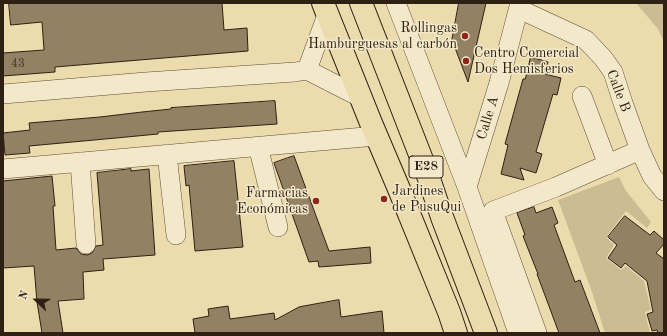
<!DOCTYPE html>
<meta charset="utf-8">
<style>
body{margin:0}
#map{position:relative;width:667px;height:336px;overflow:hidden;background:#ecdbad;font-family:"Old Standard TT",serif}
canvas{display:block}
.frame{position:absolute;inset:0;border:4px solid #302013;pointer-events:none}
.north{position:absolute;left:16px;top:280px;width:40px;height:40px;-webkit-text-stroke:3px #f3e8ca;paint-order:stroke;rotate:292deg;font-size:11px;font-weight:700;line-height:16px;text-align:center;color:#302013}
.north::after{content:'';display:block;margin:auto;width:14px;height:18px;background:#302013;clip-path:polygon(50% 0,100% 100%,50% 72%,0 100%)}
</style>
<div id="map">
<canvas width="667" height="336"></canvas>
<div class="frame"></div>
<div class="north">N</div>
</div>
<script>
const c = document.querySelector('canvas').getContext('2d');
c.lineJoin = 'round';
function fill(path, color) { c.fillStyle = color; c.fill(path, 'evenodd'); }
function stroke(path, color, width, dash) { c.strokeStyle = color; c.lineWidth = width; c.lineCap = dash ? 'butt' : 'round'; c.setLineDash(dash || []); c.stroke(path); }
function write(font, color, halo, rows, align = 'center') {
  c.font = font + ' "Old Standard TT",serif'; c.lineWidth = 3; c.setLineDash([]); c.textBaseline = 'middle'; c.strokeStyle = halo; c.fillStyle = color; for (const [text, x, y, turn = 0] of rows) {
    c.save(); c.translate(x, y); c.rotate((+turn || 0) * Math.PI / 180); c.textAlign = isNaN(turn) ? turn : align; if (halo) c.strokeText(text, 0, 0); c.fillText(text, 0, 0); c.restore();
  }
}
const green = new Path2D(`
 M636 3H664V42L658 29Z
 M619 177 626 191 651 222 647 228 626 211 606 237 614 245 606 258 621 270 626 266 644 281 651 310 645 312 650 333 664 330V333H605L592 292 558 200Z`);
const building = new Path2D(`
 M9 3H222L224 30 247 28 248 51 55 67V72L3 76V53L44 50 42 22 11 25Z
 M459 3H486L468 82 452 40Z
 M531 57 548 62 545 74 561 78 557 95 553 94 536 152 542 154 536 173 520 168 524 180 501 174 508 145 505 144 523 79H525Z
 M275 101 277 124 158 132V134L116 138 29 146 30 153 5 155 3 133 30 130 29 123 100 117 142 112 171 109V108Z
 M294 156 329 251 370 247 371 263 319 267 318 261 309 262 274 163Z
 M234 161 243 247 195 251 189 185 186 186 184 166Z
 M131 169V171L149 169 155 255 103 259 104 270 83 272 84 299 58 301 63 333H42L37 302 34 266 3 268V181L52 176 55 206H53L56 250 76 248 81 254 87 255 92 253 96 246 103 245 97 173Z
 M534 207 536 213 552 207 558 223 554 225 575 282 580 280 600 333H559L537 274H538L523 236 525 235 517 213Z
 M625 216 650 235 654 231 664 240V244L656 253 664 259V333H658L657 330 652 331 647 314 653 312 647 281 625 263 621 268 608 258 617 245 608 237Z
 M339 300 341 317 382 311 384 333H195L193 319 209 316 208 309 228 306 230 319 274 313 275 320 299 307Z`);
const street = new Path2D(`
 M396 3 467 187 518 333
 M519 9 586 40 603 58 613 72 623 103 640 150 652 176 664 191
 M307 70 327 15
 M3 94 146 82 295 72 307 70 362 98
 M582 96 608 165
 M258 146 278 227
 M167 154 176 235
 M80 162 86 244
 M3 169 376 136
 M467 187 499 83 520 3
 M537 333 493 211 556 187 640 150`);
const primary = new Path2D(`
 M323 3 371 123 399 189 449 312 456 333
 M361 3 426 170 442 217 486 333`);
const markers = [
 [465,36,4,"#8f2418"],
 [466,61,4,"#8f2418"],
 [384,199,4,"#8f2418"],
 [316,201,4,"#8f2418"]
];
const numberNames = [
 ["43",18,64]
];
const shields = [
 [426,167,34]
];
const shieldNames = [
 ["E28",426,167]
];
const poiNames = [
 ["Rollingas",457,28],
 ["Hamburguesas al carbón",457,44],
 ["Centro Comercial",474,53,"left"],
 ["Dos Hemisferios",474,69,"left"],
 ["Jardines",392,191,"left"],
 ["de PusuQui",392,207,"left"],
 ["Farmacias",308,193],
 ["Económicas",308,209]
];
const streetNames = [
 ["Calle B",618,91,69],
 ["Calle A",488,118,-73]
];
fill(green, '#ccbb93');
fill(building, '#928163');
stroke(building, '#302013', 1);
stroke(street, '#5f4f3a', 20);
stroke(primary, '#302013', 24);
stroke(street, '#f3e8ca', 19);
stroke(primary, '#ecdbad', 22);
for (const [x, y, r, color] of markers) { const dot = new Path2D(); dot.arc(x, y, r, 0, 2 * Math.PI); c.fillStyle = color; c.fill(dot); stroke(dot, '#f3e8ca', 1.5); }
write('12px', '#483827', null, numberNames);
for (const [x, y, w] of shields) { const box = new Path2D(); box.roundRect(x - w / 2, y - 11, w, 22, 3); c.fillStyle = '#f3e8ca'; c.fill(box); stroke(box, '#302013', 1); }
write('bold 13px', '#302013', null, shieldNames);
write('14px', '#302013', '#f3e8ca', poiNames, 'right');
write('14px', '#302013', '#f3e8ca', streetNames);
</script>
